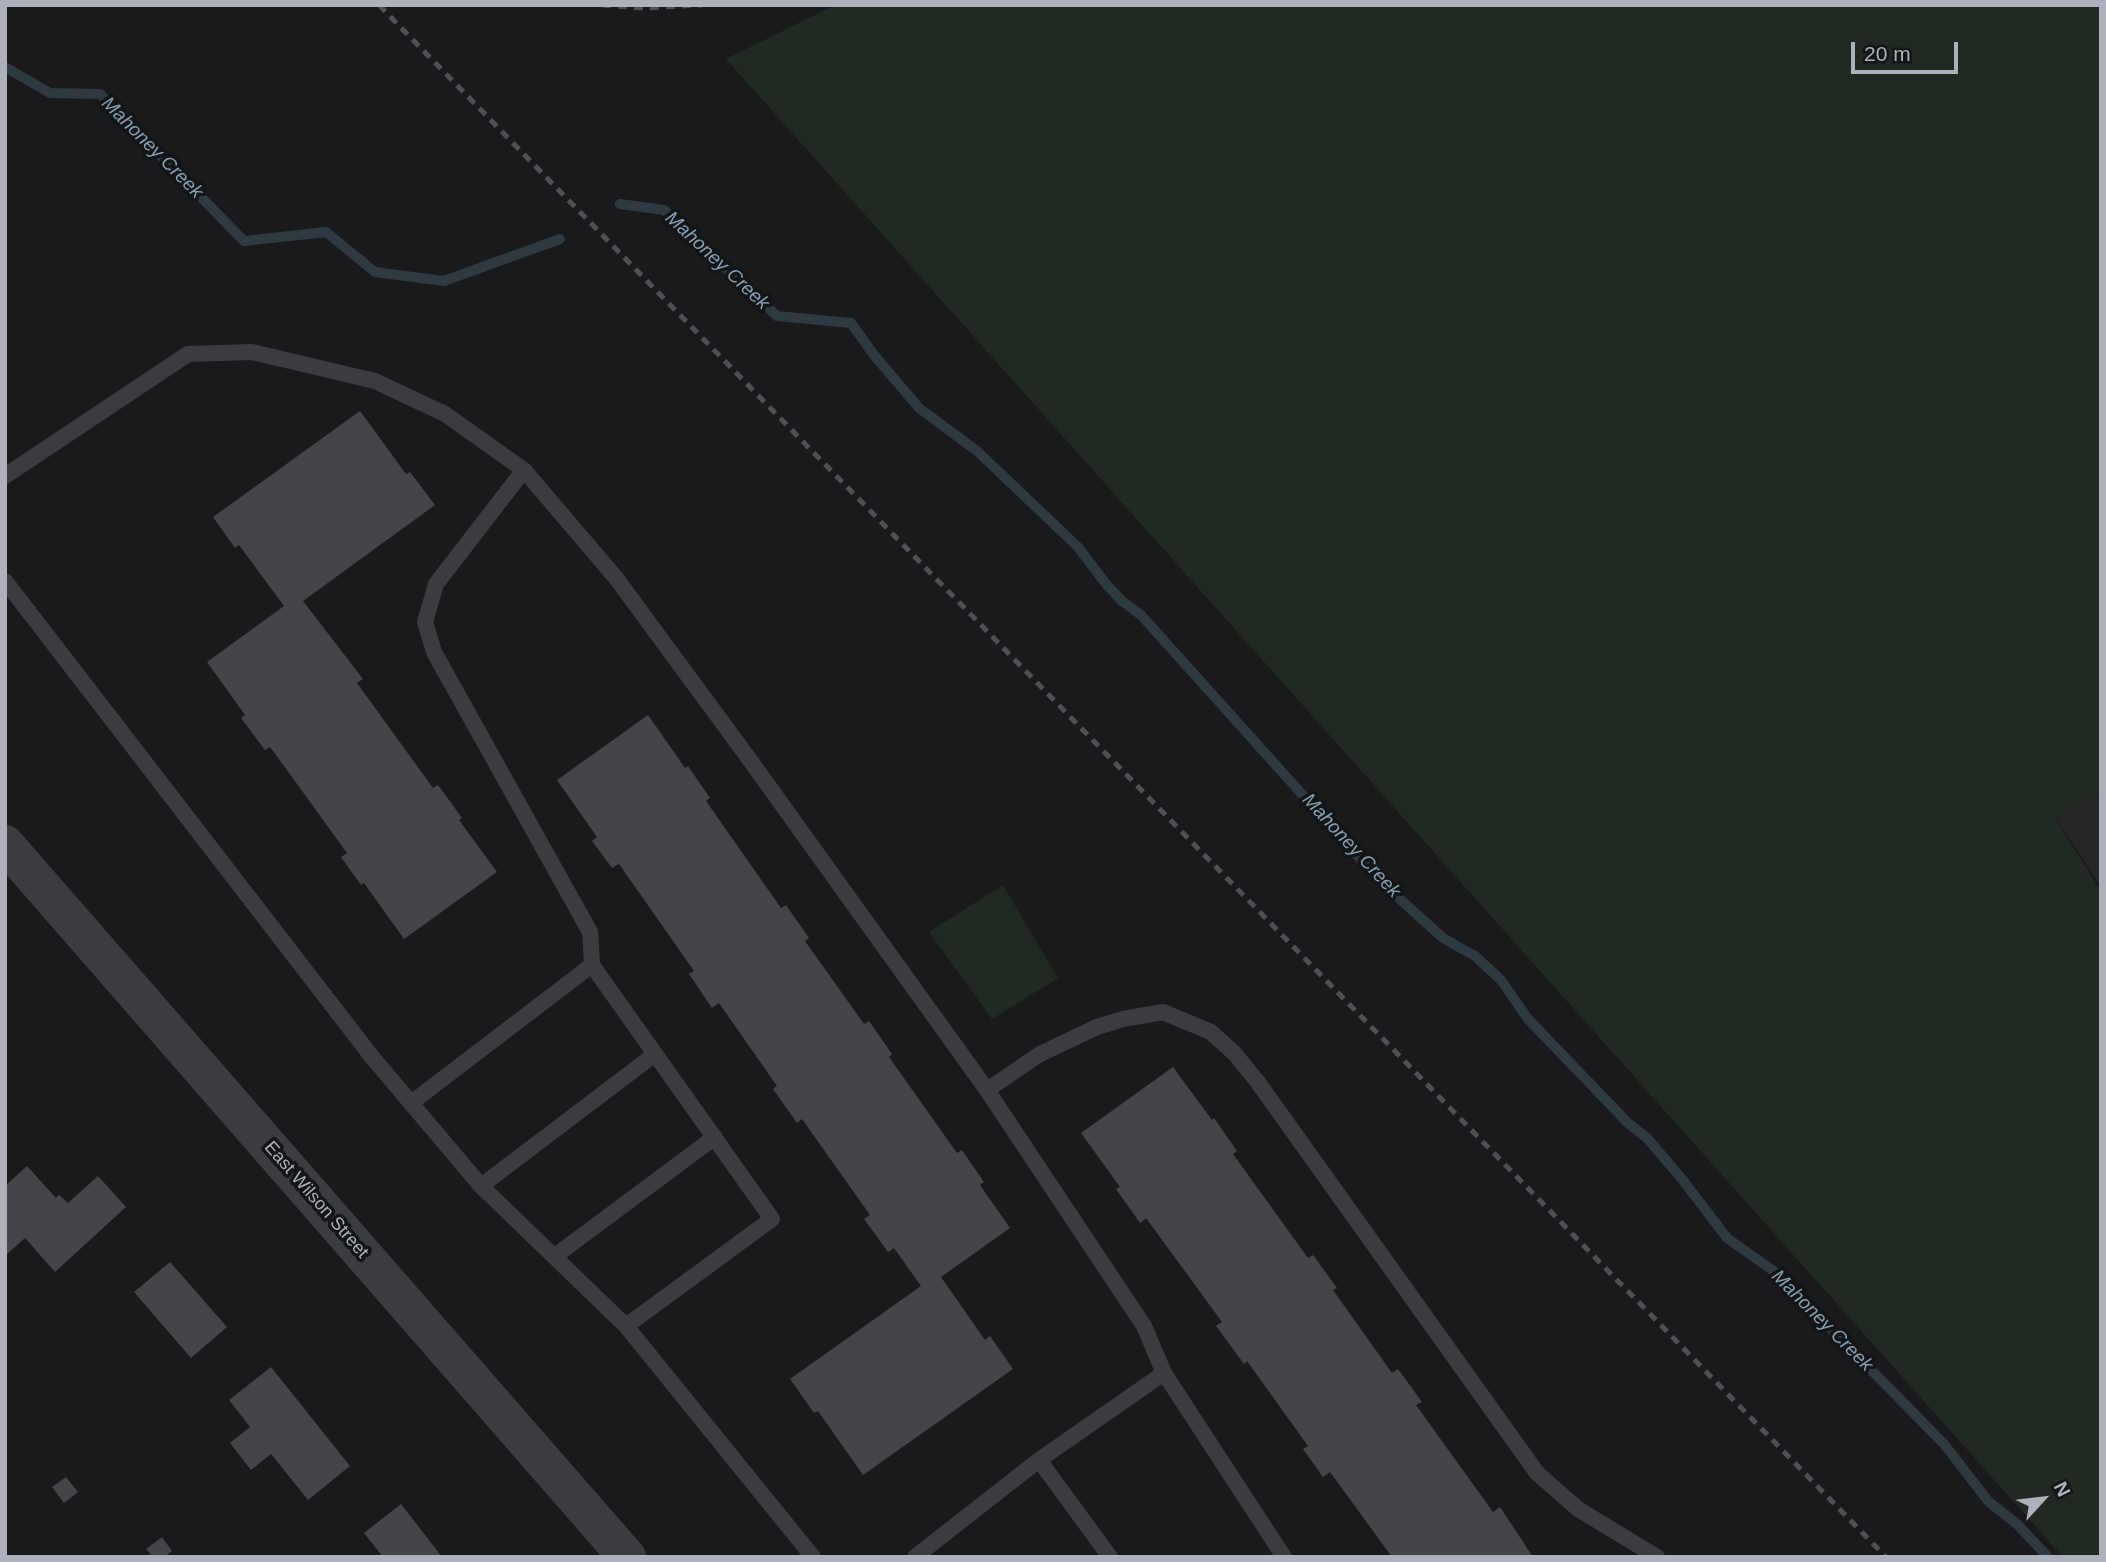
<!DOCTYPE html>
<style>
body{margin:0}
#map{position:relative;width:2106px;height:1562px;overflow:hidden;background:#1a1a1c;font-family:Arial,sans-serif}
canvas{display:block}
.frame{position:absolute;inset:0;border:7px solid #acb1bb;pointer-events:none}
.north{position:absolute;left:2008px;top:1464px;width:70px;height:70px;-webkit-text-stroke:5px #141517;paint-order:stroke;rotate:63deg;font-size:19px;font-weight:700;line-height:28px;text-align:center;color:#acb1bb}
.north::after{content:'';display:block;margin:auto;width:24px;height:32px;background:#acb1bb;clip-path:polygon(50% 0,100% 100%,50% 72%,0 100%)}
.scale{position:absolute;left:1851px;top:42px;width:107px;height:32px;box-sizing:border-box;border:4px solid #acb1bb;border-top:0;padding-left:9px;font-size:21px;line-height:24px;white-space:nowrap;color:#acb1bb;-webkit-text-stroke:5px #141517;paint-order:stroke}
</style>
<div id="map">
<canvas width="2106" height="1562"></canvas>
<div class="frame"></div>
<div class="north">N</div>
<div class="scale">20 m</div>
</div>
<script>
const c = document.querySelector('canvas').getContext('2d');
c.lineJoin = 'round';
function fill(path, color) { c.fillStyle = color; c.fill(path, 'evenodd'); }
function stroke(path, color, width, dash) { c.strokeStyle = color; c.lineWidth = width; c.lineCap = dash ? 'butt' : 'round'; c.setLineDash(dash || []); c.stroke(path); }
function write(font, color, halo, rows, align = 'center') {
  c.font = font + ' Arial,sans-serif'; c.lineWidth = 7; c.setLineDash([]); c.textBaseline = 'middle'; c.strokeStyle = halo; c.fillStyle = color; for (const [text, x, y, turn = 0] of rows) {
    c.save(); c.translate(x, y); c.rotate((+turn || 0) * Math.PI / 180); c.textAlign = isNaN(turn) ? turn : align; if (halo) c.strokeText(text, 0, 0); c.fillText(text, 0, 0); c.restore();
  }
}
const built = new Path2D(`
 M2101 790V887L2056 819Z`);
const green = new Path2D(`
 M835 5H2101V790L2056 820 2101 891V1557H2063L726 59Z
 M1003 885 1058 978 992 1019 929 932Z`);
const stream = new Path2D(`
 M5 67 50 93 100 94 244 241 326 232 375 272 444 281 560 239
 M620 204 664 210 777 316 851 323 874 355 919 408 977 451 1078 547 1106 584 1122 601 1141 615 1380 881 1443 938 1475 956 1501 980 1528 1019 1628 1123 1647 1138 1682 1179 1727 1238 1775 1272 1944 1444 1989 1502 2017 1524 2048 1557`);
const building = new Path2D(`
 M360 411 406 474 410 472 435 505 303 601 363 679 357 683 433 788 438 785 441 789 462 818 459 820 497 872 404 939 364 883 361 885 341 857 347 853 276 755 270 747 265 750 241 718 245 715 207 662 284 606 239 545 235 548 213 517Z
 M648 715 685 768 688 766 710 798 706 801 781 908 786 905 809 938 805 941 864 1024 869 1021 892 1054 889 1057 957 1153 962 1150 964 1153 984 1182 980 1185 1010 1228 941 1277 985 1340 990 1336 1013 1369 863 1475 818 1411 814 1413 790 1379 921 1286 894 1248 888 1252 864 1219 870 1215 802 1119 797 1123 773 1089 777 1086 719 1003 712 1008 689 974 694 971 619 864 612 868 592 841 597 837 557 780Z
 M1173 1067 1212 1120 1214 1118 1237 1151 1233 1154 1308 1258 1313 1255 1337 1288 1333 1290 1392 1373 1398 1369 1422 1402 1416 1405 1493 1512 1500 1507 1533 1557H1392L1330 1472 1323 1477 1303 1449 1308 1446 1247 1361 1244 1364 1216 1326 1222 1322 1146 1218 1140 1223 1116 1189 1120 1187 1081 1133Z
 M27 1166 56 1198 59 1195 68 1203 98 1176 126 1207 55 1272 25 1238 5 1256V1186Z
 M170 1262 227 1327 191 1358 134 1292Z
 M271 1367 350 1466 308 1500 271 1454 251 1470 230 1443 250 1427 229 1400Z
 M66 1477 78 1492 64 1503 52 1487Z
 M401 1504 442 1557H383L364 1533Z
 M162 1537 172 1551 164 1557H153L146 1549Z`);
const service = new Path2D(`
 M524 470 436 584 425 622 434 652 590 932 592 965 772 1219 626 1326 813 1557
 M5 476 188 354 252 352 375 381 445 414 524 470 616 578 747 756 987 1090 1144 1326 1164 1373 1284 1557
 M5 581 372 1057 481 1186 626 1326
 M987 1090 1040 1054 1097 1027 1123 1019 1163 1012 1211 1032 1235 1054 1257 1081 1537 1473 1578 1509 1657 1557
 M411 1103 592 965
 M481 1186 655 1054
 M555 1256 715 1137
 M1039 1460 1110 1557
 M915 1557 1039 1460 1164 1373`);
const tertiary = new Path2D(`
 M5 844 627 1557`);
const rail = new Path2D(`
 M379 5 1886 1557
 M602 5 643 8 702 5`);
const streetNames = [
 ["East Wilson Street",316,1200,49]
];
const waterNames = [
 ["Mahoney Creek",152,148,45],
 ["Mahoney Creek",717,261,43],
 ["Mahoney Creek",1351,846,47],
 ["Mahoney Creek",1822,1321,45]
];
fill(built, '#262629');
fill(green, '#212a22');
stroke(stream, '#2f3940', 10);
fill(building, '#444549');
stroke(service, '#3b3c41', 16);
stroke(tertiary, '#3b3c41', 38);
stroke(rail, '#4e5056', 5, [9, 7]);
write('18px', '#acb1bb', '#141517', streetNames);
write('italic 19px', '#84a0b5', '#141517', waterNames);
</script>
